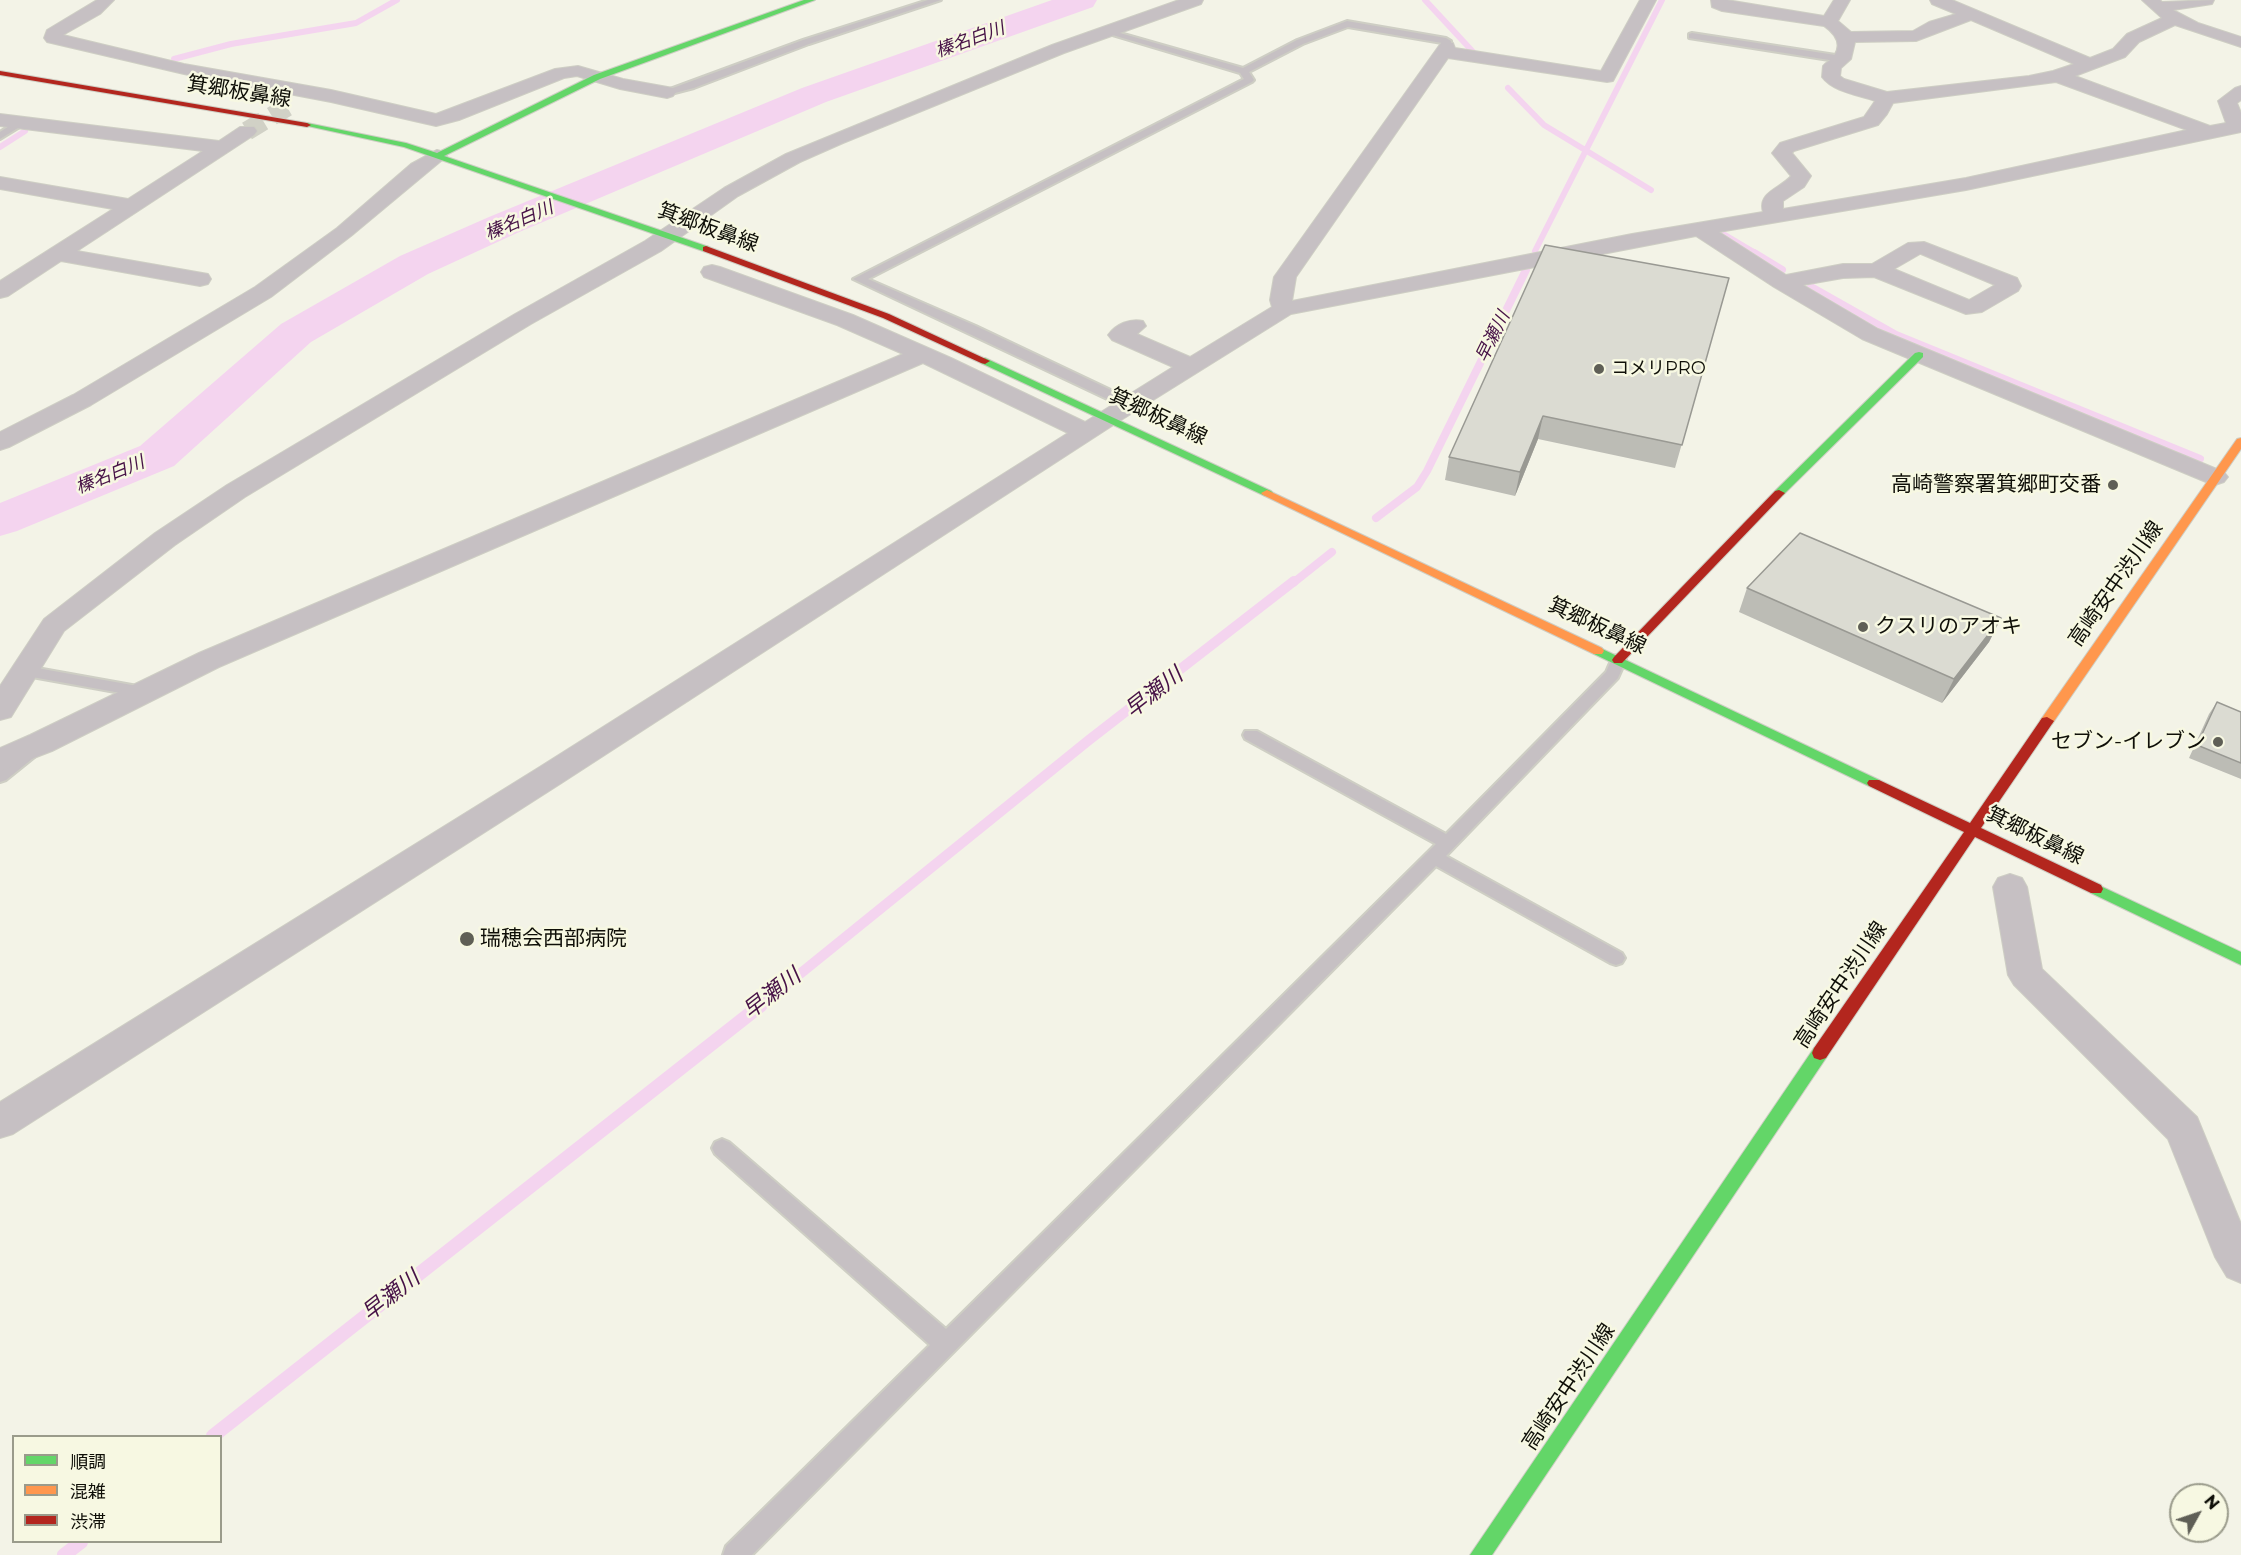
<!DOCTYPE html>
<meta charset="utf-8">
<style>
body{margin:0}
#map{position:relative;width:2241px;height:1555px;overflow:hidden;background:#f3f3e7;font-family:Montserrat,"Noto Sans JP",sans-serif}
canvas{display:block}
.legend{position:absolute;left:12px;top:1435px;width:210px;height:108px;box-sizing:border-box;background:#f7f8e2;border:2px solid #9a9b8b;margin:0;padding:8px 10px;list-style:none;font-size:18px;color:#0f0f08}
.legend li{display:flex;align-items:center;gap:12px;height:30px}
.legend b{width:30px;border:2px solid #9a9b8b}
.north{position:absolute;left:2169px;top:1483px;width:60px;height:60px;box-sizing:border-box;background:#f7f8e2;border:2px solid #9a9b8b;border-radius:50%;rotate:50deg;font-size:16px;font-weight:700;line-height:24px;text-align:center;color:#0f0f08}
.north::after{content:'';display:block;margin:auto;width:21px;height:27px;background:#5f5f56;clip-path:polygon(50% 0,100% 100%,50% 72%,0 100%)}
</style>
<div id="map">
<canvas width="2241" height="1555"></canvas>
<ul class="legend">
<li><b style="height:8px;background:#63d668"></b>順調</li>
<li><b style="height:8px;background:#ff974d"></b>混雑</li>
<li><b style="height:8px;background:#b3261e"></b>渋滞</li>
</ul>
<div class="north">N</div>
</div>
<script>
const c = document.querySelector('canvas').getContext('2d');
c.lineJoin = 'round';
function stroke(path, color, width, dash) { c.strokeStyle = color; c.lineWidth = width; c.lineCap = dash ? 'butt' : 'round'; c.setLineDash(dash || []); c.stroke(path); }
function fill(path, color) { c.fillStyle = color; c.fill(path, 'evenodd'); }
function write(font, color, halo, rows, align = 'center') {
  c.font = font + ' Montserrat,"Noto Sans JP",sans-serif'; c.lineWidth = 5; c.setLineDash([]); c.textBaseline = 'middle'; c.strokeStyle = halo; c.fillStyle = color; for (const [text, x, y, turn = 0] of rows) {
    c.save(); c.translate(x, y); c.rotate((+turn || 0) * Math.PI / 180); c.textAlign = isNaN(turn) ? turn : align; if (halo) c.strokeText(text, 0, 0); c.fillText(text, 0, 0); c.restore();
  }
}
const streamFar3 = new Path2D(`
 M1425 0 1475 54
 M174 59 231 44 356 23 397 0
 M1508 88 1544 125 1651 190
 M0 147 25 131
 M1720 232 1757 254
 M1535 251 1662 0`);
const streamFar2 = new Path2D(`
 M1754 253 1782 270
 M1811 287 1896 335 2200 459
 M1376 518 1417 487 1427 471 1526 270
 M1293 583 1332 552`);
const streamFar1 = new Path2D(`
 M759 1007 1089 740 1294 581`);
const stream = new Path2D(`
 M213 1436 761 1005
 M64 1555 81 1542`);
const river = new Path2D(`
 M1052 0H1097L1093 7 826 102 517 233 428 274 311 342 174 466 17 531 0 536V503L140 446 281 324 400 256 489 217 802 88Z`);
const streetTunnel = new Path2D(`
 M247 131 287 107`);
const lane = new Path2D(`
 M928 0H941L809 44 694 88 667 95 662 92 803 40Z
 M1347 21 1446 38 1451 41 1452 47 1447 50 1444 49 1442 43 1348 27 1303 44 1249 72 1254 80 1252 82 868 279 976 326 1134 401 1135 404 1134 407H1124L853 279 1244 79 1240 73 1106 33V29L1243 68 1297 40Z
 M1692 33 1842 56 1847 59 1842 62 1689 38V34Z
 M17 121 26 123 0 139V132Z
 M1618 655 1626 660 1618 678 1446 856 1622 953 1625 958 1622 963 1616 965 1610 963 1436 866 752 1555H723L726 1546 930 1345 715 1154 712 1148 715 1142 722 1139 729 1142 946 1329 1436 844 1245 739 1243 735 1245 731H1257L1446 834 1606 672 1613 656Z
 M26 666 143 687 149 688 151 692 149 696 143 697 21 675 18 671Z
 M31 745 37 747 39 751 37 755 6 780 0 782V767L25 747Z`);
const street = new Path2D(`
 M97 0H114L100 14 63 35 184 64 331 90 436 114 555 69 578 66 623 79 673 88 676 92 673 96 667 98 620 89 577 76 564 78 459 120 436 126 331 102 184 74 47 42 44 38 47 30Z
 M1179 0H1203L1201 4 1064 53 843 143 800 162 738 196 661 251 531 324 245 497 175 545 64 631 11 717 0 720V686L44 619 155 533 227 485 515 314 645 241 724 188 786 154 1052 45Z
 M1640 0H1656L1613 81 1607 82 1448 58 1296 277 1292 301 1632 234 1763 212C1757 192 1781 188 1791 176L1772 153 1780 143 1864 117 1875 101C1858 95 1833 92 1822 77L1823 66C1826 62 1832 60 1834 56 1843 43 1834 33 1824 26L1722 11 1712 7 1711 0H1727L1824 16 1834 0H1850L1838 21 1851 32 1913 31 1929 22 1956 14 1932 4 1930 0H1952L2090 58 2113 49 2127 34 2162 18 2142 0H2160L2162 2 2214 0 2212 4 2173 10 2198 23 2241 37V47L2175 25 2139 42 2125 57 2075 76 2210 126 2226 123 2218 101 2235 88 2241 86V100L2237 103 2241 113V132L1966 190 1719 232 1786 275 1843 264H1872L1908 243 1924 242 2017 278 2021 286 2018 291 1982 312 1966 314 1874 277 1843 278 1803 285 1878 329 2224 472 2228 477 2224 482 2215 485 2206 482 1862 339 1774 287 1696 236 1291 314 1118 422 560 784 13 1134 0 1138V1102L538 768 1068 433 923 363 219 667 52 751 0 771V748L30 735 199 653 903 354 837 325 704 277 701 272 704 267 712 265 720 267 853 315 951 358 1085 422 1173 367 1112 340 1108 335C1116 324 1130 318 1143 321L1146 326 1137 334 1190 357 1272 307 1270 300 1274 277 1441 43H1453L1455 48 1601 71ZM1971 20 2074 64 2053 71 2029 76 1887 92 1844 79 1840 76 1841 68 1851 59 1855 42 1916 41ZM2056 82 2187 130 1966 178 1783 209V201L1804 187 1811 176 1792 153 1794 151 1878 125 1887 114 1893 103ZM1920 254H1921L1995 285 1969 300 1894 269Z
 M0 114 219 141 240 127H254L257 131 254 135 77 251 208 274 211 279 208 284 200 286 61 261 8 296 0 298V281L113 209 0 189V177L128 199 203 151 0 126Z
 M437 150 444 152 447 156 351 236 271 297 91 405 9 447 0 450V432L73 395 255 287 337 228 411 164Z
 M2010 874 2022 878 2027 887 2042 969 2197 1117 2241 1224V1283L2227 1277 2215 1257 2168 1139 2014 985 2008 975 1993 887 1998 878Z`);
const fast = new Path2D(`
 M804 0H815L600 79 444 156 709 247V251H703L404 147 303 125 307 123 406 143 437 153 594 75Z
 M1919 352 1923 353V357L1783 495H1775V491L1915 353Z
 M985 358 1271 491 1273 493 1267 496 1263 495 981 363V359Z
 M1598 647 1879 780 1881 783 1879 786H1869L1594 654 1592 651 1594 648Z
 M2096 884 2241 952V965L2091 893 2089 889 2091 885Z
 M1820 1046 1826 1048 1828 1053 1826 1058 1492 1555H1470L1814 1048Z`);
const slow = new Path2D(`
 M2241 438V449L2052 724H2042L2040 721 2042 718 2237 439Z
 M1267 490 1602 648 1604 651 1602 654H1594L1263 495 1261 493Z`);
const jam = new Path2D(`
 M0 71 307 123 311 125 307 127 0 75Z
 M706 246 889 314 990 361 985 364 981 363 883 318 703 251V247Z
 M1779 490 1785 493 1783 495 1622 663H1614L1612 660 1614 657 1775 491Z
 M2047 717 2054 721 1981 828 2101 885 2103 889 2101 893H2091L1975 837 1826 1058 1820 1060 1814 1058 1812 1053 1814 1048 1964 832 1869 786 1867 783 1869 780H1879L1970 823 2042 718Z`);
const wall = new Path2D(`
 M1729 278 1675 468 1538 439 1515 496 1445 480 1449 457Z
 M1747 588 2001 618 1989 642 1942 703 1739 612Z
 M2217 702 2241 712V779L2189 758 2209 714Z`);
const shadedWall = new Path2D(`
 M1543 416 1538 439 1515 496 1520 472Z
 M2001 618 1989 642 1942 703 1954 679Z`);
const building = new Path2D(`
 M1545 245 1729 278 1682 445 1543 416 1520 472 1449 457Z
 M1800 533 2001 618 1954 679 1747 588Z
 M2217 702 2241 712V763L2197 745Z`);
const markers = [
 [1599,369,6,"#5f5f56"],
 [2113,485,6,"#5f5f56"],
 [1863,627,6,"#5f5f56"],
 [2218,742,6,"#5f5f56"],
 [467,939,8,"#5f5f56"]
];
const farWaternames = [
 ["榛名白川",970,40,-20],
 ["榛名白川",519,221,-23],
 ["早瀬川",1493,337,-64],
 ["榛名白川",110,475,-22]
];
const farPoinames = [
 ["コメリPRO",1611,369]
];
const streetNames = [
 ["箕郷板鼻線",239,92,9],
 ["箕郷板鼻線",708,228,20],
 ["箕郷板鼻線",1158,417,25],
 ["高崎安中渋川線",2116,584,-55],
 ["箕郷板鼻線",1597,626,25],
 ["箕郷板鼻線",2035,836,26],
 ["高崎安中渋川線",1841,985,-56],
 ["高崎安中渋川線",1569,1387,-56]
];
const poiNames = [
 ["高崎警察署箕郷町交番",2101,485],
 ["クスリのアオキ",1875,627,"left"],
 ["セブン-イレブン",2206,742],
 ["瑞穂会西部病院",480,939,"left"]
];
const waterNames = [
 ["早瀬川",1154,693,-38],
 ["早瀬川",772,994,-38],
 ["早瀬川",391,1296,-38]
];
stroke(streamFar3, '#f4d4ef', 6);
stroke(streamFar2, '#f4d4ef', 8);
stroke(streamFar1, '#f4d4ef', 10);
stroke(stream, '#f4d4ef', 14);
fill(river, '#f4d4ef');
stroke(streetTunnel, '#d1d1c6', 19, [19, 10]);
stroke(lane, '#cecec4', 4);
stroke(street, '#cecec4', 2);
stroke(fast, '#cecec4', 2);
stroke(slow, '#cecec4', 2);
stroke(jam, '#cecec4', 2);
fill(lane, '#c6c0c3');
fill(street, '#c6c0c3');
fill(fast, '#63d668');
fill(slow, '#ff974d');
fill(jam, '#b3261e');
fill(wall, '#bcbcb5');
fill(shadedWall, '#999993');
fill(building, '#dbdbd2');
stroke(building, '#999993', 1.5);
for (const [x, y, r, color] of markers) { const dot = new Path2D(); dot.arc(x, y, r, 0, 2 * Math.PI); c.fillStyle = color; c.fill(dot); stroke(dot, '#f7f8e2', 2); }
write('italic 18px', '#471247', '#f7f8e2', farWaternames);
write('18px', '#0f0f08', '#f7f8e2', farPoinames, 'left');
write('21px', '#0f0f08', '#f7f8e2', streetNames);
write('21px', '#0f0f08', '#f7f8e2', poiNames, 'right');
write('italic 22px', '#471247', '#f7f8e2', waterNames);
</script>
